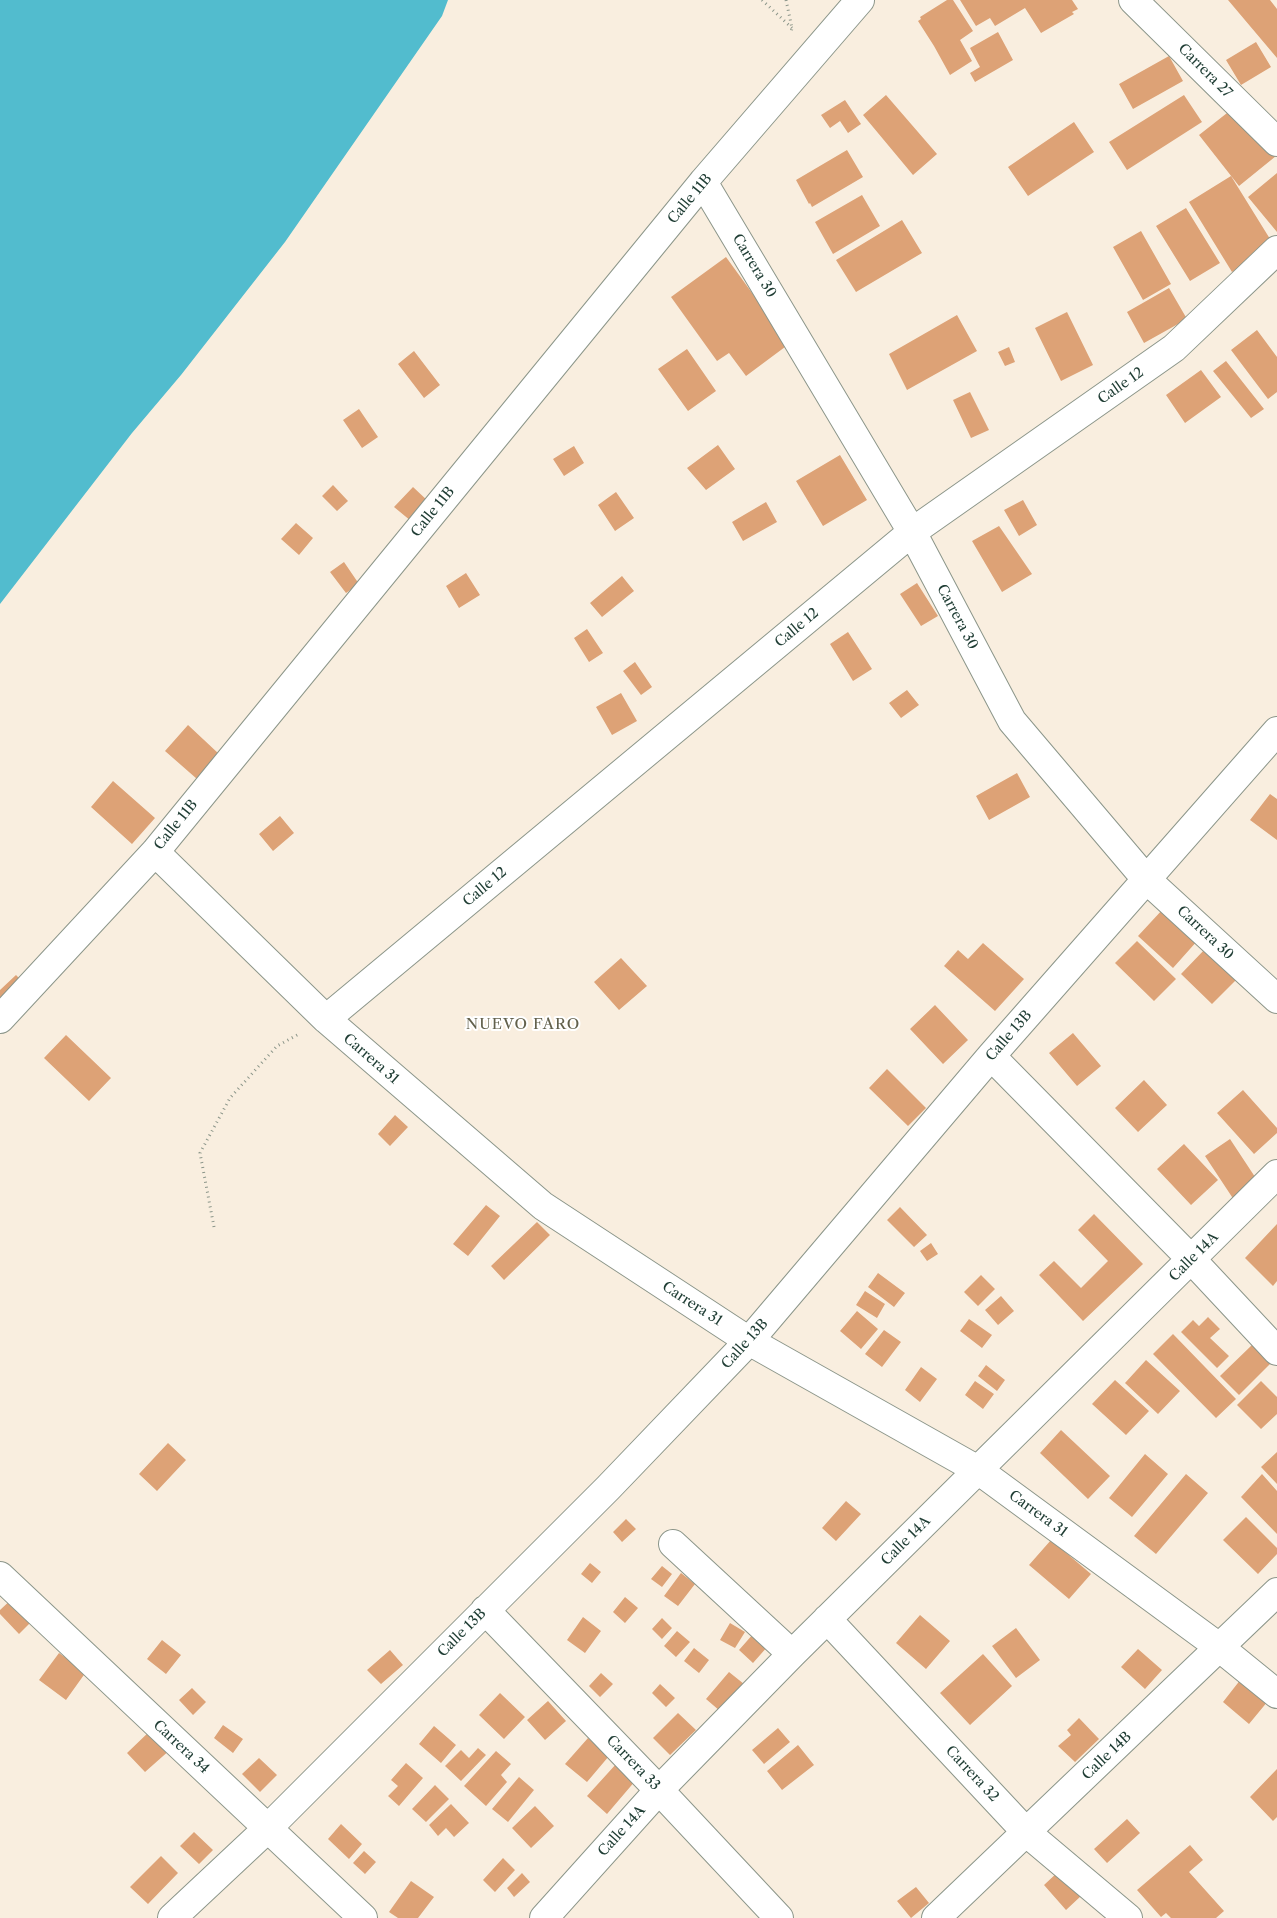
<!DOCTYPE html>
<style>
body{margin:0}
canvas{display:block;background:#f9eedf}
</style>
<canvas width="1277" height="1918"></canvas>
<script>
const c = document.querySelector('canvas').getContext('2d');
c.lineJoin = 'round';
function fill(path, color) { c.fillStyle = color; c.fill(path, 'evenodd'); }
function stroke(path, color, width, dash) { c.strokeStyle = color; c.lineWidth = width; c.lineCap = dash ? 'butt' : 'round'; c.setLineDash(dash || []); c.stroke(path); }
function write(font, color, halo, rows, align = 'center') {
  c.font = font + ' "Libre Caslon Text",serif'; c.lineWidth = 4; c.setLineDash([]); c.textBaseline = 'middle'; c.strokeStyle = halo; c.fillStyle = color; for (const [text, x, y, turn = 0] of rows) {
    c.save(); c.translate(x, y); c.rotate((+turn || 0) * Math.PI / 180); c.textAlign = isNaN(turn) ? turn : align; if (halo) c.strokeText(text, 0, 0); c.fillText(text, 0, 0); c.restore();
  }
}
const water = new Path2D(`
 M0 0H448L442 16 285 242 181 375 132 433 0 604Z`);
const building = new Path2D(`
 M947 0H953L973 31 960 40 972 61 950 75 934 46 918 21 921 19 920 17Z
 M960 0H1072L1078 9 1072 12 1074 14 1041 33 1025 8 995 26 990 18 976 26Z
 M1228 0H1270L1277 9V58Z
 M998 32 1013 60 975 82 970 73 980 67 970 48Z
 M1256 42 1271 67 1241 85 1226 60Z
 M1169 56 1183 81 1133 109 1119 84Z
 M886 95 937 154 913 175 863 115Z
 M1184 95 1202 122 1127 170 1109 142Z
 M845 100 861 124 848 133 840 121 830 128 821 115Z
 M1236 106 1276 156 1239 186 1199 135Z
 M1074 122 1094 152 1028 196 1008 167Z
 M847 150 863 177 812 207 810 203 809 204 796 180Z
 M1277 173V232L1248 197Z
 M1231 176 1275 247 1232 272 1189 202Z
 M862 195 880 226 833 254 815 222Z
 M1186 208 1220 263 1190 281 1156 226Z
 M902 220 922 253 856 292 836 260Z
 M1141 231 1171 284 1143 300 1113 247Z
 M726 257 789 344 746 376 729 353 717 361 671 297Z
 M1169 288 1187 319 1144 343 1127 312Z
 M1067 312 1093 365 1061 381 1035 328Z
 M957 315 977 351 907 390 889 354Z
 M1257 330 1277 357V392L1268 399 1231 350Z
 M1009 347 1015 362 1005 366 998 352Z
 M687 349 716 391 688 411 658 369Z
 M414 351 440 385 424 398 398 364Z
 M1226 361 1264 409 1251 418 1213 371Z
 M1201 370 1221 397 1185 423 1166 395Z
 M970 392 989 430 971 438 953 400Z
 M359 409 378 437 362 448 343 420Z
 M718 445 735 469 706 490 687 468Z
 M574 446 584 463 564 476 553 459Z
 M840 455 867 500 823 526 796 481Z
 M333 485 348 501 337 511 322 496Z
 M413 487 429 502 411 521 394 507Z
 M616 492 634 518 615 531 598 505Z
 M1023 500 1037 525 1019 536 1004 510Z
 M766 502 777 522 743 541 732 522Z
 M296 523 313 538 299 555 281 539Z
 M999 526 1032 574 1002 592 972 541Z
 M344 562 359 584 346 593 330 572Z
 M466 573 480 595 459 608 446 586Z
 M622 576 634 591 602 617 590 603Z
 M917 583 938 616 921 626 900 594Z
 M587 629 603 653 589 662 574 638Z
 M848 632 872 669 853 681 830 644Z
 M635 662 652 687 641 695 623 671Z
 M907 690 919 705 901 718 889 703Z
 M621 693 637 721 612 735 596 707Z
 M188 725 219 754 197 779 165 751Z
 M1017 773 1030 797 989 820 976 796Z
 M113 781 155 818 132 844 91 807Z
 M1270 794 1277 799V840L1250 820Z
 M280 816 294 833 273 851 259 834Z
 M1163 909 1198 940 1173 968 1138 936Z
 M1137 941 1176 979 1154 1001 1115 963Z
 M983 943 1024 979 995 1011 944 966 958 950 968 959Z
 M1206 948 1238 978 1212 1004 1181 974Z
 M621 958 647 986 619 1010 594 982Z
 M16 975 26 985 0 1003V990Z
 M935 1005 968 1040 943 1064 910 1029Z
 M1073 1033 1101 1066 1077 1086 1049 1053Z
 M66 1035 111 1078 89 1101 44 1058Z
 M887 1069 926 1108 908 1126 869 1088Z
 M1144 1080 1167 1105 1138 1132 1115 1108Z
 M1243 1090 1277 1128V1133L1254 1154 1217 1113Z
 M395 1115 408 1127 390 1146 378 1134Z
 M1230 1139 1259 1183 1234 1200 1205 1156Z
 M1184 1144 1218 1180 1191 1205 1157 1169Z
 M486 1205 500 1216 468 1256 453 1244Z
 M900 1207 927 1235 914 1247 887 1220Z
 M1094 1214 1143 1264 1083 1321 1039 1275 1054 1261 1081 1288 1108 1261 1078 1230Z
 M537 1222 550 1235 504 1280 491 1266Z
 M1277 1224V1281L1273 1286 1245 1258Z
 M931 1243 938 1254 927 1261 920 1251Z
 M878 1273 905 1293 894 1307 868 1287Z
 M981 1275 995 1289 978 1306 964 1292Z
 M865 1291 885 1304 877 1318 856 1305Z
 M1001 1296 1014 1311 998 1325 985 1310Z
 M857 1311 878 1329 861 1349 840 1331Z
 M1208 1317 1220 1329 1210 1338 1229 1356 1217 1368 1181 1332 1193 1320 1199 1326Z
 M969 1319 992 1335 982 1348 960 1331Z
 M884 1330 901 1342 882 1367 865 1354Z
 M1173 1334 1236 1399 1216 1418 1153 1354Z
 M1253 1344 1271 1363 1239 1395 1220 1376Z
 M1146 1360 1180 1391 1158 1414 1125 1383Z
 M986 1365 1005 1380 997 1391 978 1376Z
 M921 1367 937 1379 920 1402 905 1390Z
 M1115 1380 1149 1411 1126 1435 1092 1404Z
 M975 1381 994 1394 983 1409 965 1395Z
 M1261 1381 1277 1397V1414L1261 1429 1237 1405Z
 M1061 1430 1110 1476 1088 1499 1040 1453Z
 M168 1443 186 1460 157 1491 139 1474Z
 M1277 1452V1484L1261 1467Z
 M1145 1454 1168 1474 1132 1517 1109 1498Z
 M1186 1474 1208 1493 1156 1554 1134 1536Z
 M1262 1474 1277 1491V1534L1241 1497Z
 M846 1501 861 1514 836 1541 822 1528Z
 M1246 1517 1277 1548V1554L1258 1574 1223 1540Z
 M626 1519 636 1529 622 1542 613 1532Z
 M1051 1540 1091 1574 1069 1599 1029 1565Z
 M590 1563 601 1572 592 1583 581 1574Z
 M662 1566 672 1574 662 1587 651 1579Z
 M681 1573 695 1584 678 1606 664 1596Z
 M15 1596 35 1618 19 1634 0 1614V1610Z
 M625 1597 638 1608 625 1623 613 1612Z
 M920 1615 950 1641 926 1669 896 1643Z
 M583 1617 601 1631 585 1653 567 1640Z
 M662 1618 672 1628 662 1639 652 1629Z
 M730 1623 745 1632 735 1648 720 1640Z
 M1016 1628 1040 1660 1016 1678 992 1646Z
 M677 1631 690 1642 676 1657 664 1646Z
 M754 1633 768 1646 753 1663 739 1650Z
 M162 1640 181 1655 166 1674 147 1659Z
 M694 1648 709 1660 699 1673 684 1661Z
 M1138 1649 1162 1670 1145 1689 1121 1667Z
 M390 1650 403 1665 381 1684 367 1670Z
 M59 1653 86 1672 66 1700 39 1680Z
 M983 1654 1012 1686 970 1725 940 1693Z
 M729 1672 744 1684 720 1711 706 1699Z
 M601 1673 613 1684 600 1697 589 1686Z
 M1241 1679 1268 1701 1249 1724 1223 1702Z
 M660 1684 675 1698 666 1707 652 1693Z
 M192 1688 206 1702 193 1715 179 1700Z
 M500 1693 525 1717 504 1739 479 1715Z
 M548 1701 566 1721 545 1740 527 1720Z
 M678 1713 696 1730 670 1755 653 1738Z
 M1079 1718 1099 1739 1075 1762 1058 1746 1071 1735 1067 1730Z
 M223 1725 243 1739 233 1753 214 1738Z
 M434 1726 456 1745 441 1763 419 1744Z
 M778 1728 790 1742 764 1764 752 1750Z
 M152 1729 171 1749 145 1772 127 1753Z
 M588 1738 609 1756 587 1782 565 1764Z
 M798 1745 814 1765 782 1790 767 1771Z
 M478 1748 486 1755 461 1781 445 1766 461 1750 469 1758Z
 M496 1751 511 1764 501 1775 507 1782 486 1806 464 1786Z
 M259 1758 277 1775 260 1792 242 1774Z
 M406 1763 423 1778 399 1806 388 1796 398 1786 391 1780Z
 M617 1763 636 1780 607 1814 587 1796Z
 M1277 1769V1817L1273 1821 1250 1797Z
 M519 1777 534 1790 508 1822 492 1809Z
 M435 1785 449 1799 426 1822 412 1809Z
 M451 1804 469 1823 454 1837 446 1828 438 1836 429 1825Z
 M535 1806 554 1826 531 1848 512 1828Z
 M1127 1819 1140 1833 1107 1863 1094 1849Z
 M341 1824 362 1844 349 1859 328 1839Z
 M194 1832 213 1850 199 1864 180 1846Z
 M1190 1845 1203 1860 1189 1872 1224 1911 1216 1918H1171L1166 1913 1161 1917 1137 1890Z
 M364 1851 376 1862 365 1874 353 1863Z
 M161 1856 178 1873 148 1904 130 1887Z
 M503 1858 515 1870 495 1892 483 1880Z
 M1059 1871 1081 1896 1066 1910 1044 1885Z
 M522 1873 530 1882 514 1897 507 1888Z
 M411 1881 434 1897 418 1918H398L389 1912Z
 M916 1887 929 1903 911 1918 897 1901Z`);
const path = new Path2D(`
 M762 0 792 28
 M786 0 792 28 791 33
 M214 1227 200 1153 230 1098 277 1046 299 1034`);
const street = new Path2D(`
 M1133 0 1277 142
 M703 182 912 532 1012 721 1146 879 1277 999
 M155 852 326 1019 543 1206 749 1341 978 1470 1219 1647 1277 1694
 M0 1019 155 852 703 182 860 0
 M326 1019 912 532 1174 348 1277 250
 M991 1056 1191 1259 1277 1351
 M673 1544 792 1654
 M0 1576 363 1918
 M485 1610 659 1790 779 1918
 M827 1619 1027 1833 1128 1918
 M172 1918 267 1829 608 1488 749 1341 991 1056 1277 731
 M544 1918 659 1790 792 1654 1277 1174
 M936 1918 1277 1592`);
const streetNames = [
 ["Carrera 27",1205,71,45],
 ["Calle 11B",690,199,-50],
 ["Carrera 30",754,266,59],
 ["Calle 12",1121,386,-35],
 ["Calle 11B",433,512,-51],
 ["Carrera 30",957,617,62],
 ["Calle 12",797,628,-40],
 ["Calle 11B",176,825,-51],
 ["Calle 12",485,887,-40],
 ["Carrera 30",1205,933,43],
 ["Calle 13B",1009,1036,-49],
 ["Carrera 31",371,1059,41],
 ["Calle 14A",1194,1257,-45],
 ["Carrera 31",692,1304,33],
 ["Calle 13B",745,1344,-48],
 ["Carrera 31",1038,1514,36],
 ["Calle 14A",906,1541,-45],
 ["Calle 13B",462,1633,-45],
 ["Carrera 34",181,1747,43],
 ["Calle 14B",1107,1756,-44],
 ["Carrera 33",633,1763,46],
 ["Carrera 32",972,1774,47],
 ["Calle 14A",622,1831,-48]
];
const neighbourhoodNames = [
 ["NUEVO FARO",523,1025]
];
fill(water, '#52bcce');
fill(building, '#dda276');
stroke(street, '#8c968a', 30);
stroke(path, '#8c968a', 3, [1, 4]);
stroke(street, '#fff', 28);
write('14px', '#1f3d34', '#fff', streetNames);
c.letterSpacing = '1px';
write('15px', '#62604b', '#fff', neighbourhoodNames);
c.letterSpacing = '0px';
</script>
